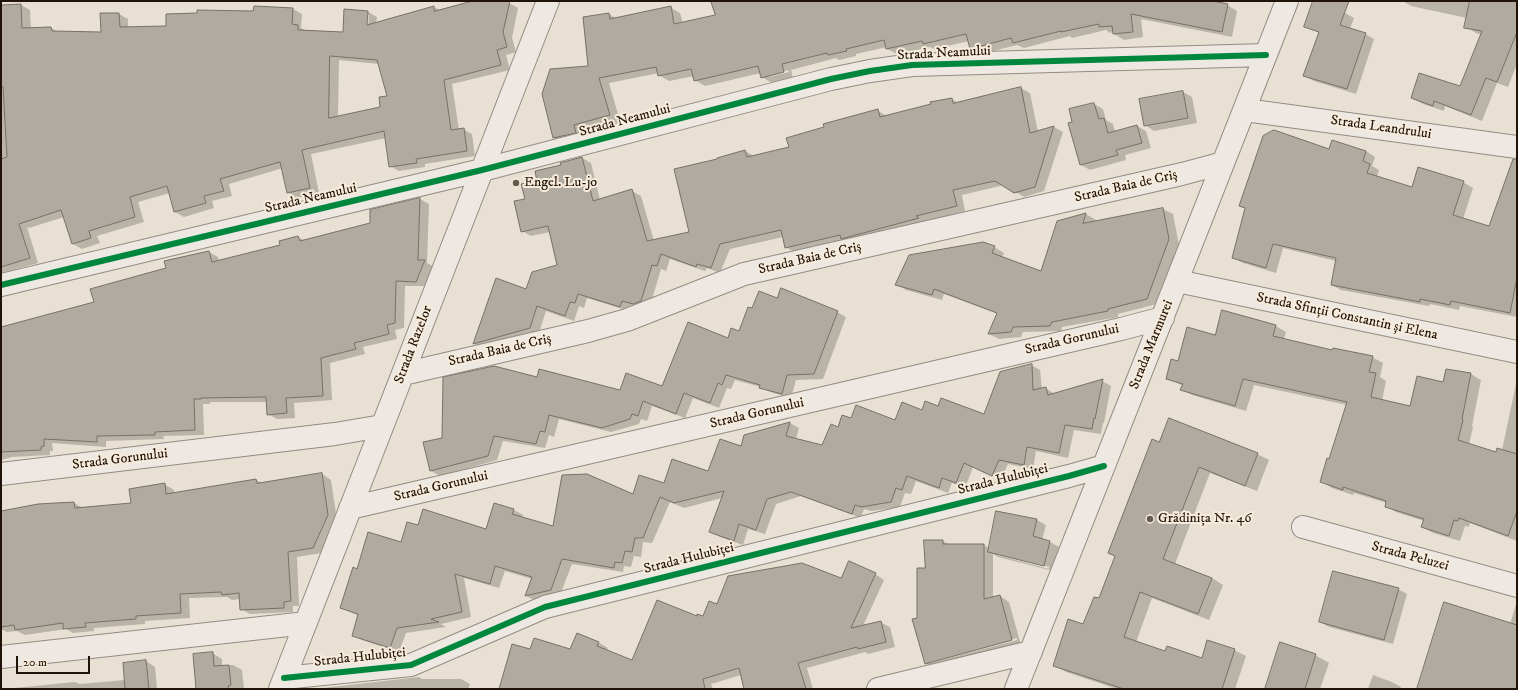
<!DOCTYPE html>
<meta charset="utf-8">
<style>
body{margin:0}
#map{position:relative;width:1518px;height:690px;overflow:hidden;background:#e8e0d2;font-family:"IM FELL DW Pica",serif}
canvas{display:block}
.frame{position:absolute;inset:0;border:2px solid #201409;pointer-events:none}
.scale{position:absolute;left:16px;top:656px;width:74px;height:18px;box-sizing:border-box;border:2px solid #201409;border-top:0;padding-left:5px;font-size:12px;line-height:14px;white-space:nowrap;color:#201409;-webkit-text-stroke:3px #f7ecdb;paint-order:stroke}
</style>
<div id="map">
<canvas width="1518" height="690"></canvas>
<div class="frame"></div>
<div class="scale">20 m</div>
</div>
<script>
const c = document.querySelector('canvas').getContext('2d');
c.lineJoin = 'round';
function fill(path, color) { c.fillStyle = color; c.fill(path, 'evenodd'); }
function stroke(path, color, width, dash) { c.strokeStyle = color; c.lineWidth = width; c.lineCap = dash ? 'butt' : 'round'; c.setLineDash(dash || []); c.stroke(path); }
function write(font, color, halo, rows, align = 'center') {
  c.font = font + ' "IM FELL DW Pica",serif'; c.lineWidth = 4; c.setLineDash([]); c.textBaseline = 'middle'; c.strokeStyle = halo; c.fillStyle = color; for (const [text, x, y, turn = 0] of rows) {
    c.save(); c.translate(x, y); c.rotate((+turn || 0) * Math.PI / 180); c.textAlign = isNaN(turn) ? turn : align; if (halo) c.strokeText(text, 0, 0); c.fillText(text, 0, 0); c.restore();
  }
}
const shadow = new Path2D(`
 M477 1H502L509 3 518 8 512 38 516 52 506 55 510 70 452 84 459 130 463 129 472 134 475 156 425 164V167L399 171 390 166 386 138 311 154 319 193 297 198 288 192 283 168 229 184 232 196 212 201 214 208 184 217 175 212 170 193 138 202 144 222 97 236 100 243 82 249 73 244 64 217 29 228 27 227 38 263 1 273V6L21 5 30 10 31 29 51 28 60 33H102L119 14 128 19V28L167 27 254 12 293 9 302 14 301 28 307 31 343 33 368 12 377 17 376 24 434 7 440 10ZM367 15H369L368 30H366ZM339 60 379 64 388 97 381 108 338 117Z
 M714 1H1217L1216 3 1227 5 1237 11 1232 37 1141 19 1143 37 1124 40 1114 34 1113 32 1110 33 1106 30 1072 38 1070 36 1024 48 1017 45 981 54 971 48 969 41 934 49 930 47 897 54 887 49V47L856 54V56L839 60 836 58 791 70 793 78 772 83 762 77 761 73 705 86 695 80 694 76 669 81 659 75V73L609 83 620 121 584 131 586 138 564 144 554 138 543 94 590 67 609 14 617 19 670 7 680 13 683 23 716 16ZM788 70 789 72 769 77V75Z
 M1314 1 1345 13 1354 18 1350 29 1365 34 1374 39 1356 94 1314 81 1305 76 1320 33 1305 26Z
 M1403 1H1517V64L1508 87 1497 83 1482 121 1445 106 1444 111 1423 104 1412 98 1461 87 1482 35 1476 33 1466 27 1467 18 1411 6Z
 M1021 88 1030 93 1038 132 1054 127 1063 132 1044 191 1024 197 1004 185 962 195 965 211 924 222 926 223 795 253 786 247 783 237 730 249 720 273 707 268 705 271 670 259 666 271 661 269 650 306 643 309 631 305 629 311 587 298 584 308 579 306 574 321 546 311 539 333 483 349 475 344 497 279 527 290 558 266 550 232 531 236 522 231 526 200 538 181 562 165 582 158 591 163 600 200 632 191 641 196 654 241 690 233 719 160 745 151 754 156 790 148 878 111 887 116 951 99 959 103Z
 M1183 92 1192 97 1197 123 1154 131 1145 125Z
 M1094 104 1103 109 1106 120 1113 124 1115 132 1137 126 1146 131 1151 148 1125 155 1126 160 1090 170 1081 165 1074 122Z
 M1330 150 1366 151 1375 157 1372 166 1379 170 1377 177 1413 188 1463 182 1473 188 1463 219 1490 227 1517 186V317L1460 306 1459 310 1430 304 1429 306 1341 290 1332 285 1336 261 1283 248 1276 273 1243 263 1233 258Z
 M420 199 429 204 427 263 433 266 425 286H405L404 328 395 330 397 339 363 347 365 354 330 363 332 400 294 403 295 418 277 419 268 414 267 402H210V404H203L204 435 163 436 164 439 106 441V447L52 443 53 451H50V455L12 457 1 460V328L95 303 167 268 209 252 218 257 219 261 281 246 298 237 305 241 371 224V210Z
 M1163 209 1173 214 1179 245 1157 304 1118 314V317L1062 327 1061 331 1023 332 1021 337 999 339 989 334 998 314 944 294 942 300 906 290 896 284 994 247 1004 253 1002 258 1041 272 1058 221 1086 214 1096 220 1095 221Z
 M778 299 837 312 846 317 823 379 796 380 791 398 770 392 761 387 735 380 731 389 727 388 719 408 693 398 685 418 652 406 647 421 641 419 639 424 611 432 559 419 554 437 549 435 545 448 503 441 497 460 440 476 431 471 424 443 443 439 537 378 620 391 662 387 739 332 753 310Z
 M1276 326 1286 332 1284 339 1333 351 1372 357 1383 363 1380 377 1386 381 1382 401 1411 407 1444 383 1471 374 1481 380 1472 426 1473 427 1469 444 1496 453 1502 450 1516 384H1517V541L1470 523 1469 527 1465 526 1460 541 1433 533 1422 527 1424 521 1396 512 1386 506 1387 503 1354 493 1353 495 1332 488 1321 481 1329 460 1347 405 1254 385 1246 411 1192 395 1182 389 1183 386 1167 378 1178 362 1216 336Z
 M1031 365 1040 370 1042 389 1045 388 1055 394 1102 381 1111 386 1104 423H1103L1101 434 1074 430 1068 458 1036 451 1033 469 1008 464 1001 480 973 467 965 488 952 483 948 493 916 481 911 494 905 493 900 507 871 511 864 509 861 518 801 496 776 504 765 534 748 529 743 545 720 537 711 532 722 498 684 508 670 502 652 543 643 542 641 557 634 556 631 567 624 566 623 572 572 564 560 595 535 601 527 596 532 579 505 571 499 588 464 578 471 617 441 624 446 627 406 633 399 652 362 640 353 635 359 616 341 608 358 570 402 543 418 526 487 530 514 510 523 515 522 518 553 527 633 495 664 484 709 473 741 447 745 436 790 423 799 428 796 439 823 447 838 428 852 420 896 422 923 411 939 408 984 415Z
 M1160 443 1257 454 1269 460 1257 491 1210 473 1175 564 1212 578 1223 585 1209 620 1152 598 1136 642 1166 652 1202 659 1234 650 1246 656 1235 689H1117L1066 672 1054 665 1084 626 1099 600 1116 557 1109 553Z
 M322 474 331 480 337 520 322 553 297 557 299 606H293V612L250 614 241 609V599L232 600 227 597 189 598 190 618 145 621V624L94 628V631L73 633 66 629 25 635 17 631 7 632 1 629V512L74 503 83 508 132 504 164 484 174 490V494L256 480 263 484Z
 M997 512 1037 520 1046 525 1042 540 1050 542 1059 547 1053 571 998 557 993 554V598L1000 596 1009 602 1021 645 935 668 926 663 918 618 926 569 943 541 950 545H984L990 549ZM997 553 1049 567V569L997 555ZM1017 638V640L931 663V661Z
 M875 574 884 580 863 626 880 622 890 627 895 647 868 654 865 652 807 668 813 689H745L741 675 711 684 713 689H500L531 651 571 650 599 643 608 648 606 651 633 661 697 617 704 618 717 605 842 580Z
 M1398 589 1407 594 1393 644 1329 627 1320 622Z
 M1517 601V689H1432L1510 624Z
 M212 653 222 659V666L233 665 242 670 244 689H196Z
 M1315 655 1329 663 1320 689H1266Z
 M146 661 155 667 157 689H4L75 682 80 684 125 680Z
 M1373 675 1392 682 1401 687 1400 689H1368Z
 M419 677 422 679H461L470 684 468 689H314Z`);
const building = new Path2D(`
 M473 1H510L503 32 507 47 497 50 501 65 444 80 451 130 464 128 467 151 416 159 417 163 389 167 384 131 302 150 310 188 287 193 280 162 220 179 224 191 204 196 206 203 174 212 167 186 130 197 135 217 89 231 91 238 72 244 61 210 19 224 30 258 1 267V159L7 157 3 87H1V5L21 4 22 28 51 27 52 31 101 32 100 13H119L120 27 166 26V14L197 13V10L253 11 254 6 293 8 292 24 298 25V30L343 32 344 9 368 11 367 25 434 6V11ZM330 56 377 60 387 96 379 97 380 107 329 118Z
 M711 1H1213L1228 4 1222 32 1131 14 1133 32 1113 34 1112 26 1099 27V24L1061 32V31L1013 43 1011 38 970 49 966 34 923 44 922 41 886 49 884 40 846 49 847 51 828 55 827 53 782 64 784 72 761 78 758 66 694 81 691 69 658 76 656 67 599 78 610 115 574 125 576 133 553 138 542 94 550 69 588 66 583 17 609 13 610 19 671 6 674 24 715 15Z
 M1313 1H1349L1340 25 1366 33 1347 89 1303 76 1319 32 1304 27Z
 M1470 1H1517V32L1497 82 1486 78 1471 115 1434 101 1433 106 1411 98 1419 73 1460 86 1482 31 1464 28Z
 M1021 87 1030 133 1054 126 1035 187 1014 193 995 181 953 190 957 206 916 216 919 218 841 239 840 235 785 248 781 230 720 244 711 268 697 264 696 267 661 254 657 266 652 265 641 301 633 304 622 301 620 307 578 294 575 303 570 302 565 316 537 306 530 328 473 344 496 278 526 289 532 272 557 265 548 226 521 232 514 201 525 199 521 184 537 181 535 171 561 165 560 163 582 157 593 201 632 189 647 241 689 232 674 169 717 159V158L745 150 747 157 789 147 786 138 824 127 823 124 878 109 880 117 931 104 930 102 952 98 953 103Z
 M1183 91 1188 118 1144 126 1139 99Z
 M1094 103 1099 119 1104 118 1108 133 1137 125 1142 143 1116 150 1118 155 1080 165 1068 123 1072 122 1069 109Z
 M1274 130 1329 149 1332 140 1366 151 1363 161 1370 164 1367 173 1412 187 1418 167 1464 181 1453 215 1489 226 1513 159H1517V278L1510 313 1451 301 1450 305 1420 299V302L1331 285 1336 258 1273 244 1266 268 1232 258 1245 208 1239 206 1263 136Z
 M420 198 418 260H425L416 282 396 281 395 323 387 325 389 334 354 343 356 349 321 358 323 396 286 398 287 413 267 415 266 397 201 398V399H194L195 430 155 432V435L97 436V442L44 439V446L41 447V450L1 452V327L94 302 90 289 166 268 164 261 209 251 212 262 280 245 279 241 298 236 300 241 370 223V210Z
 M1163 208 1169 239 1147 299 1108 309V311L1052 322 1050 326 1013 327 1011 332 988 334 997 313 934 289 932 295 895 285 909 255 983 242 995 246 992 253 1041 271 1057 221 1086 213 1083 223Z
 M781 288 838 311 814 374 787 375 782 394 759 388 760 385 726 375 722 385 718 383 710 403 684 393 676 414 643 401 638 416 632 414 630 419 602 428 549 415 545 432 540 431 536 444 494 436 488 456 430 471 423 442 442 438 443 377 494 366 537 377 539 369 620 390 626 373 662 386 688 322 728 338 731 328 739 331 748 307 752 308 759 291 777 298Z
 M1222 310 1276 325 1273 336 1332 350 1333 348 1373 356 1369 372 1376 373 1371 397 1410 406 1417 376 1443 382 1446 369 1471 373 1462 419 1463 420 1458 440 1496 452 1497 448 1517 454V511L1508 536 1459 518 1458 521 1454 520 1449 536 1421 527 1424 519 1385 507 1386 501 1343 487V490L1320 482 1327 458 1329 459 1347 402 1243 379 1235 406 1180 390 1183 384 1166 379 1171 359 1178 361 1187 327 1215 335Z
 M1032 364 1033 390 1046 387 1048 395 1103 379 1095 419 1094 418 1092 429 1065 425 1059 453 1027 447 1024 465 999 460 992 476 964 463 956 483 942 478 939 488 907 476 902 490 896 488 891 502 861 507 855 505 852 514 791 492 767 499 756 530 739 524 734 541 709 532 724 491 674 503 660 497 643 538H635L632 552 625 551 622 563 615 562 614 568 562 559 551 590 525 596 532 577 495 566 490 584 455 574 462 612 431 619 439 622 397 628 390 648 352 636 358 614 340 608 353 567 357 569 368 532 401 542 407 522 418 525 423 509 486 529 494 503 514 509 512 514 553 526 562 475 587 474 633 494 639 475 664 483 672 459 708 471 720 439 741 446 744 435 790 422 786 436 822 445 831 424 838 427 842 415 851 418 856 405 895 420 902 402 922 410 925 401 938 406 941 398 984 414 1000 372Z
 M1169 418 1258 453 1245 486 1199 467 1163 559 1212 578 1198 614 1140 592 1124 637 1165 651 1167 646 1202 658 1207 640 1235 649 1222 689H1124L1053 666 1068 619 1083 624 1094 597 1099 598 1115 556 1108 553 1152 439 1159 442Z
 M322 473 328 515 313 548 288 552 291 601 284 602V608L240 610 239 593 222 595 221 592 180 594 181 613 136 616V619L85 623 86 627 63 629V623L15 630 14 625 1 627V511L38 504 74 502 75 508 131 503 129 489 165 483 166 494 256 479 257 483Z
 M996 511 1037 519 1033 536 1050 541 1044 566 988 552Z
 M924 540H943V544H984V599L1000 595 1012 640 925 664 912 619 917 618V568H925Z
 M849 561 876 573 851 628 881 621 886 642 858 649 857 647 798 663 806 689H744L739 668 703 679 705 689H499L512 644 530 649 534 638 570 649 577 633 599 642 597 646 632 660 657 600 697 616V614L703 616 709 601 717 604 728 576 802 563 841 578Z
 M1333 571 1399 588 1384 640 1319 622Z
 M1444 602 1517 625V689H1417Z
 M1280 642 1316 654 1305 689H1265Z
 M213 652 214 666 229 665 231 685 228 686 229 689H196L193 654Z
 M146 660 149 689H125L123 663Z`);
const street = new Path2D(`
 M1245 110 1517 147
 M1177 281 1517 352
 M1 285 482 170 831 79 870 71 912 65 1266 55
 M403 374 588 331 627 320 744 274 1182 174 1223 163
 M1 474 335 434 382 426
 M350 508 1121 329 1163 318
 M1303 527 1517 586
 M1 657 306 623
 M284 678 411 665 545 607 1069 476 1104 466
 M280 689 548 1
 M878 689 1031 652
 M1016 689 1287 1`);
const cycleway = new Path2D(`
 M1 285 482 170 831 79 870 71 912 65 1266 55
 M284 678 411 665 545 607 1069 476 1104 466`);
const markers = [
 [516,183,4,"#665b4f"],
 [1150,519,4,"#665b4f"]
];
const streetNames = [
 ["Strada Neamului",944,54,-3],
 ["Strada Neamului",625,121,-15],
 ["Strada Leandrului",1381,128,8],
 ["Strada Baia de Criș",1126,187,-13],
 ["Strada Neamului",311,199,-13],
 ["Strada Baia de Criș",810,259,-13],
 ["Strada Sfinții Constantin și Elena",1347,317,12],
 ["Strada Gorunului",1072,340,-13],
 ["Strada Razelor",414,345,-69],
 ["Strada Marmurei",1152,345,-68],
 ["Strada Baia de Criș",500,351,-13],
 ["Strada Gorunului",757,414,-13],
 ["Strada Gorunului",120,460,-7],
 ["Strada Hulubiței",1003,480,-14],
 ["Strada Gorunului",441,487,-13],
 ["Strada Peluzei",1410,557,15],
 ["Strada Hulubiței",689,559,-14],
 ["Strada Hulubiței",360,658,-6]
];
const poiNames = [
 ["Engel. Lu-jo",524,183],
 ["Grădinița Nr. 46",1158,519]
];
fill(shadow, '#0003');
fill(building, '#b0aaa0');
stroke(building, '#767067', 1);
stroke(street, '#928c83', 24);
stroke(street, '#ede8e1', 22);
stroke(cycleway, '#00873e', 6);
for (const [x, y, r, color] of markers) { const dot = new Path2D(); dot.arc(x, y, r, 0, 2 * Math.PI); c.fillStyle = color; c.fill(dot); stroke(dot, '#f7ecdb', 1.5); }
write('14px', '#201409', '#f7ecdb', streetNames);
write('14px', '#201409', '#f7ecdb', poiNames, 'left');
</script>
